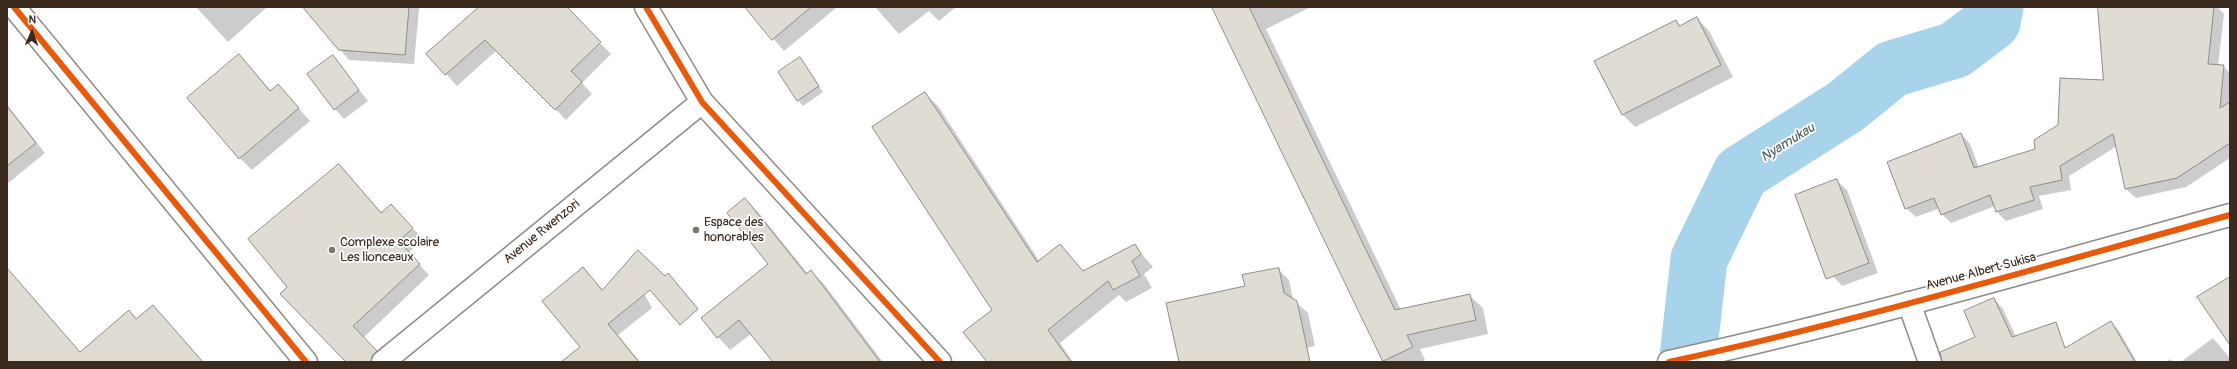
<!DOCTYPE html>
<style>
body{margin:0}
#map{position:relative;width:2237px;height:369px;overflow:hidden;background:#fff;font-family:Pangolin,sans-serif}
canvas{display:block}
.frame{position:absolute;inset:0;border:8px solid #3b2a1e;pointer-events:none}
.north{position:absolute;left:12px;top:12px;width:40px;height:40px;-webkit-text-stroke:3px #fff;paint-order:stroke;rotate:2deg;font-size:11px;font-weight:700;line-height:16px;text-align:center;color:#3b2a1e}
.north::after{content:'';display:block;margin:auto;width:14px;height:18px;background:#3b2a1e;clip-path:polygon(50% 0,100% 100%,50% 72%,0 100%)}
</style>
<div id="map">
<canvas width="2237" height="369"></canvas>
<div class="frame"></div>
<div class="north">N</div>
</div>
<script>
const c = document.querySelector('canvas').getContext('2d');
c.lineJoin = 'round';
function fill(path, color) { c.fillStyle = color; c.fill(path, 'evenodd'); }
function stroke(path, color, width, dash) { c.strokeStyle = color; c.lineWidth = width; c.lineCap = dash ? 'butt' : 'round'; c.setLineDash(dash || []); c.stroke(path); }
function write(font, color, halo, rows, align = 'center') {
  c.font = font + ' Pangolin,sans-serif'; c.lineWidth = 3.5; c.setLineDash([]); c.textBaseline = 'middle'; c.strokeStyle = halo; c.fillStyle = color; for (const [text, x, y, turn = 0] of rows) {
    c.save(); c.translate(x, y); c.rotate((+turn || 0) * Math.PI / 180); c.textAlign = isNaN(turn) ? turn : align; if (halo) c.strokeText(text, 0, 0); c.fillText(text, 0, 0); c.restore();
  }
}
const shadow = new Path2D(`
 M196 7H267L228 42Z
 M304 7H421L419 9 414 64 349 60Z
 M480 7H564L611 54 582 83 592 94 566 120 497 50 457 86 428 54Z
 M746 7H837L784 51Z
 M875 7H956L939 21 929 11 899 34Z
 M1213 7H1311L1266 29 1401 310 1469 295 1483 308 1488 334 1420 349 1425 360 1421 362 1384 361Z
 M2126 7H2217L2224 14 2218 66H2223L2230 73V158L2186 187 2136 198 2126 189 2117 146 2069 176 2071 190 2039 196 2043 209 2006 221 1997 212 1995 206 1951 223 1942 214 1940 208 1916 217 1906 208 1961 134 1970 144 1979 168 2036 150 2104 81Z
 M1697 18 1709 31 1733 77 1635 127 1622 114 1676 21 1681 26Z
 M239 55 271 91 278 85 310 121 252 170 240 158Z
 M332 56 368 101 344 119 335 109Z
 M800 59 823 92 803 106 798 100Z
 M925 94 938 106 1040 262 1060 245 1084 272 1134 245 1153 267 1144 274 1152 288 1126 302 1119 295 1060 343 1073 362H988L993 310Z
 M7 105 45 153 7 184Z
 M339 165 382 214 401 216 423 239 408 253 429 275 363 338 386 362H348L289 287Z
 M1837 181 1847 190 1878 273 1842 286 1833 276Z
 M745 199 758 212 808 274 811 271 824 284 883 362H774L751 334 730 350 718 337 769 264Z
 M583 269 603 290 635 277 652 308 618 335 640 362H563L582 347Z
 M1278 269 1289 280 1293 300 1308 313 1315 346 1251 360V362H1180L1246 287Z
 M7 270 80 353 129 312 137 320 153 306 203 362H7Z
 M1994 299 2003 309 2028 362H1965Z
 M2111 322 2119 331 2137 362H2075Z
 M2213 338 2230 358V362H2181Z
 M2170 359 2173 362H2166Z`);
const river = new Path2D(`
 M1689 362 1688 357 1699 259 1741 173 1845 107 1892 69 1955 50 1992 22 1995 7`);
const building = new Path2D(`
 M303 7H409L405 55 339 50Z
 M479 7H567L601 42 571 71 582 82 555 110 485 40 445 75 426 54Z
 M745 7H811L772 40Z
 M1212 7H1249L1395 310 1470 294 1476 320 1407 335 1413 347 1383 361Z
 M2098 7H2214L2208 64 2224 65 2220 108 2230 102V143L2177 178 2125 189 2113 134 2060 166 2062 180 2030 187 2034 200 1996 212 1990 195 1941 215 1934 198 1905 209 1887 162 1961 133 1974 168 2035 149 2034 140 2058 125 2060 78 2103 80Z
 M1697 17 1721 65 1622 115 1594 61 1676 20 1679 26Z
 M239 54 270 91 278 84 299 108 239 159 187 98Z
 M333 55 359 90 334 110 307 74Z
 M800 57 819 86 797 101 778 72Z
 M925 92 1037 262 1060 244 1083 271 1135 244 1141 254 1132 261 1140 276 1113 290 1108 281 1048 330 1071 362H987L963 332 992 310 872 127Z
 M7 106 36 143 7 166Z
 M339 164 381 213 391 204 413 228 399 241 420 264 353 326 377 351 372 357 371 362H346L280 294 287 287 248 239Z
 M1837 179 1869 263 1826 279 1795 195Z
 M745 198 806 274 811 270 880 362H773L739 320 717 338 701 318 768 264 727 213Z
 M638 250 665 276 668 273 698 309 680 325 650 290 608 324 639 362H561L580 347 542 301 583 267 602 290Z
 M7 268 80 352 129 310 136 319 153 305 203 362H7Z
 M1279 268 1284 293 1297 301 1310 362H1179L1166 303 1245 286 1242 275Z
 M2230 277V345L2197 297Z
 M1994 298 2012 337 2056 322 2065 348 2111 321 2135 362H1942L1940 352 1975 337 1964 311Z`);
const minor = new Path2D(`
 M14 7 306 362
 M646 7 702 102 940 362
 M1909 303 1930 362
 M383 362 702 102`);
const tertiary = new Path2D(`
 M1669 362C1858 321 2044 266 2230 215`);
const cycleway = new Path2D(`
 M14 7 306 362
 M646 7 702 102 940 362
 M1669 362C1858 321 2044 266 2230 215`);
const markers = [
 [696,230,4,"#80756d"],
 [332,250,4,"#80756d"]
];
const poiNames = [
 ["Espace des",704,223],
 ["honorables",704,238],
 ["Complexe scolaire",340,243],
 ["Les lionceaux",340,258]
];
const streetNames = [
 ["Avenue Rwenzori",542,232,-39],
 ["Avenue Albert Sukisa",1981,272,-15]
];
const waterNames = [
 ["Nyamukau",1788,143,-32]
];
fill(shadow, '#0003');
stroke(river, '#a8d4eb', 57);
fill(building, '#e1dcd3');
stroke(building, '#8e8b88', 1);
stroke(minor, '#8e8b88', 25);
stroke(tertiary, '#8e8b88', 25);
stroke(minor, '#fff', 22);
stroke(tertiary, '#fff', 22);
stroke(cycleway, '#e8590c', 6);
for (const [x, y, r, color] of markers) { const dot = new Path2D(); dot.arc(x, y, r, 0, 2 * Math.PI); c.fillStyle = color; c.fill(dot); stroke(dot, '#fff', 1.5); }
write('13px', '#3b2a1e', '#fff', poiNames, 'left');
write('13px', '#3b2a1e', '#fff', streetNames);
write('italic 14px', '#545f63', '#fff', waterNames);
</script>
